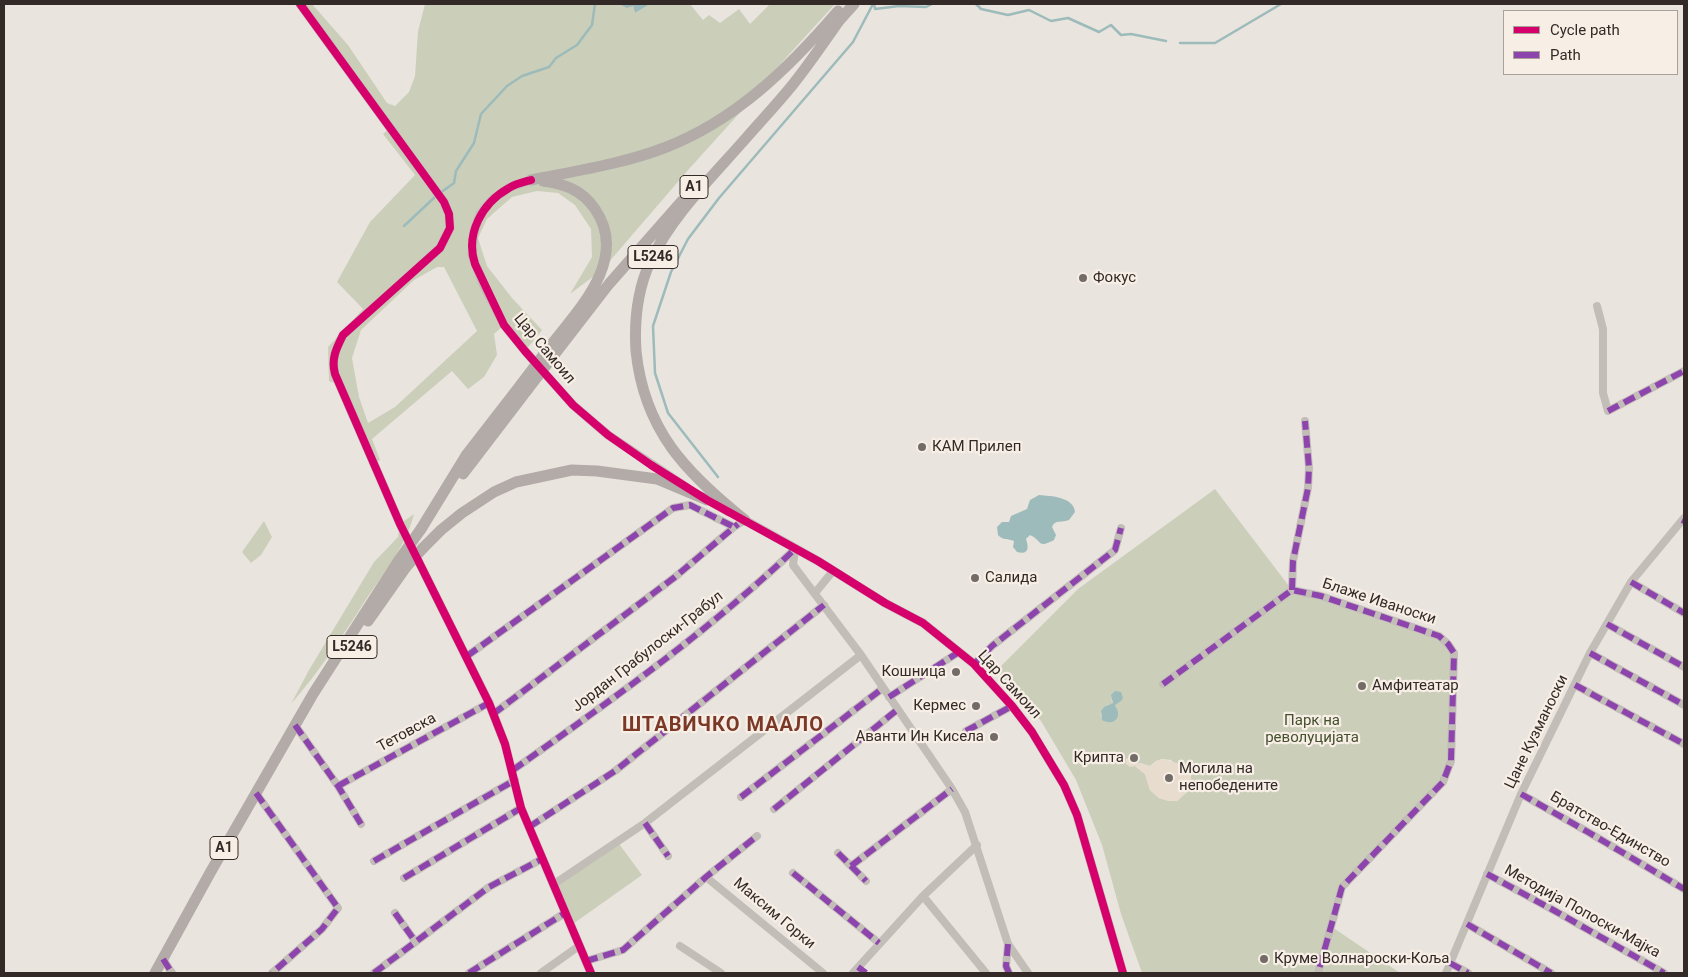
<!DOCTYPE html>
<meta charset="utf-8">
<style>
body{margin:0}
#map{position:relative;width:1688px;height:977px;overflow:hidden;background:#eae4df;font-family:Roboto,sans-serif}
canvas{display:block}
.frame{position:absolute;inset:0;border:5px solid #332a27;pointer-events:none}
.legend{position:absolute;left:1503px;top:10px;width:175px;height:65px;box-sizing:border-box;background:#f7eee5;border:1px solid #a9a099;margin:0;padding:6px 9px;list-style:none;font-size:15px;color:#332a27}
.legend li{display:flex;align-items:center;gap:10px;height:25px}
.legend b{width:25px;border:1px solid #a9a099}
</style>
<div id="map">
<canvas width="1688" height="977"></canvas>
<div class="frame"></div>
<ul class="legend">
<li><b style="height:6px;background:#d6006c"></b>Cycle path</li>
<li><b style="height:6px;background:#8e44ad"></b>Path</li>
</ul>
</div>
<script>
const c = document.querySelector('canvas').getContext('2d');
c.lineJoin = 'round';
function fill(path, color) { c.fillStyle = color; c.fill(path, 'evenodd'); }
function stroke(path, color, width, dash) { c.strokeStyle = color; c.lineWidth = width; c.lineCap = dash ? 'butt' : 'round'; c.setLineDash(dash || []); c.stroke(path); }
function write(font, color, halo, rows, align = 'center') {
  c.font = font + ' Roboto,sans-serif'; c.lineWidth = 4.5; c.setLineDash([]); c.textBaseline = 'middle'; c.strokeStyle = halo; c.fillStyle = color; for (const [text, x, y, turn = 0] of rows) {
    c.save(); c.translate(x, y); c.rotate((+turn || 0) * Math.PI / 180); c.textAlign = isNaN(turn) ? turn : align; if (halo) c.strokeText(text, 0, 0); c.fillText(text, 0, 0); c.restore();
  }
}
const green = new Path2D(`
 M300 4H312L348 45 387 103 395 106 409 92 415 76 418 31 425 4H624L622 5 633 6 635 13 650 4H690L703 20 709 15 720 23 739 9 750 24 770 4H835L764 82 755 96 689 169 602 270 570 294 592 257 591 229 575 205 558 193 537 191 512 197 487 219 478 238 487 266 512 298 542 330 525 351 504 325 494 334 497 355 484 377 468 389 452 371 372 439 380 460 374 464 340 385 329 381 328 347 363 309 337 282 370 222 415 175 383 134 389 129ZM437 267H444L477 331 395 407 368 423 359 397 352 358 361 330 414 280Z
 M1215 489 1292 590 1439 636 1454 653 1451 761 1443 782 1342 887 1332 927 1400 973H1142L1121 914 1102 845 1076 780 1041 721 996 671 1078 589ZM1111 699 1116 703 1115 705 1118 716 1115 721 1101 717C1099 709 1106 706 1113 703ZM1162 759 1171 760 1191 781 1187 792 1177 801H1169L1159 798 1150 790 1145 774 1135 766 1140 763 1150 766 1156 761Z
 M414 514C406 546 383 574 365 601 342 637 319 672 291 704L309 670 374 562 398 537 400 524Z
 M264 521 272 537 261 555 251 563 242 552Z
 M617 841 642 875 570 926 554 884Z`);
const plaza = new Path2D(`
 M1131 756 1135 758 1137 763 1150 766 1156 761 1162 759 1181 764 1189 770 1191 775V781L1187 792 1177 801H1169L1159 798 1150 790 1145 774 1135 766 1130 767 1126 764V759Z`);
const water = new Path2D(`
 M624 4H650L635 13 633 6 627 8 621 5Z
 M1039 495C1051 496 1074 497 1075 512L1069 520C1062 523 1055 519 1052 527L1056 535 1054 540C1037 549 1043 541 1030 535L1026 539C1029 548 1029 555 1017 552L1013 547 1014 541C1008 538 1003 541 998 535L997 527 1002 522H1009L1011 516 1027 509 1030 500Z
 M1115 691 1121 692 1123 698 1121 701 1115 705C1116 708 1118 710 1118 713 1119 723 1108 724 1102 720L1101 711 1104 707 1113 703 1111 695Z`);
const stream = new Path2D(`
 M874 4 875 9 899 6 926 7 932 4
 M976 4 981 9 1008 15 1029 10 1051 21 1068 18 1099 32 1111 25 1121 35 1131 34 1166 41
 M1180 43H1215L1281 4
 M440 193 454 183 456 171 474 143 481 114 507 86 522 76 549 67 556 58 577 45 592 25 595 4
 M404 226 436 196
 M718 477 668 413 655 373 653 326 671 272 688 239 719 198 853 42 873 4`);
const minor = new Path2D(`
 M1597 306 1603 329V393L1608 411 1684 371
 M795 549 793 565 861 655 952 789 965 812 1008 944 1028 973
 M1631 582 1684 613
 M1292 590 1293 561 1308 488 1309 468 1305 421
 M815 593 833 571
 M1607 624 1684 667
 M1590 653 1684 705
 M467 656 673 508 690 505 734 527
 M974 664 992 646 1115 550 1121 528
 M1163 684 1292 590 1321 596 1439 636 1448 644 1454 653 1451 761 1443 782 1342 887 1318 973
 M1575 685 1684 744
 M889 697 959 652
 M493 714 675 577 734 527 745 520
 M295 725 338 786 361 824
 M966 731 1012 706
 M513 770C610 701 708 632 795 549
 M338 786 489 703
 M256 793 338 908 322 929 272 973
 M1521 794 1588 832 1684 889
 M741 797 883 688
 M774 809 897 710
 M645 823 668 856
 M529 827 615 771 824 605
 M838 853 866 881
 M374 861 515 780
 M851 866 952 789
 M793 873 879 943
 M1487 874 1555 911 1664 973
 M706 877 823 973
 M404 878 521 808
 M554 884 645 823 861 655
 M923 896 986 973
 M395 913 415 941
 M1467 924 1551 973
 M1008 944 1006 966 1009 973
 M680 946 721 973
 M163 959 172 973
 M586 961 623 950 706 877 757 836
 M1450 963 1468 973
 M374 973 489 887 542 859
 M469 973 565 913
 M541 973 579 946
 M853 973 923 896 977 845
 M1446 973 1521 794 1590 653 1631 582 1684 518`);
const tertiary = new Path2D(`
 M300 4 444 202 449 214 450 228 440 248 343 335C336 349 331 359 335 374L400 524 489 703 505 744 521 808 591 973
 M531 180 510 187 494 198 480 214 474 232 472 255 483 284 504 325 525 351 573 405 608 435 686 487
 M701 496 729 512
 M741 518 818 561 885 603 923 623 974 664 1012 706 1032 732 1047 757 1064 785 1077 815 1123 973`);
const primary = new Path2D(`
 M837 23 854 4
 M531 180C575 171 622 164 664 148 735 121 789 68 838 11
 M543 181C565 184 582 190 595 209 630 260 577 311 547 350
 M551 359 609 284 682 201
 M463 474 528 389
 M745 520C686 473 644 430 636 351 634 320 637 291 650 262 672 215 713 176 747 137 761 121 776 105 790 88 808 66 824 42 841 18
 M421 529 467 454 522 383
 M423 548 441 530 462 513 494 492 516 482 572 470 597 471 657 479 707 500
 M368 621 406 567
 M155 973 210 873 313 694 399 560`);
const primaryBridge = new Path2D(`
 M522 383 547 350
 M528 389 551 359
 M399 560 421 529
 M406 567 423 548`);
const quiet = new Path2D(`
 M1608 411 1684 371
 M1682 520 1684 521
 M1631 582 1684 613
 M1292 590 1293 561 1308 488 1309 468 1305 421
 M1607 624 1684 667
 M1590 653 1684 705
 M467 656 673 508 690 505 734 527
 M974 664 992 646 1115 550 1121 528
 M1163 684 1292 590 1321 596 1439 636 1448 644 1454 653 1451 761 1443 782 1342 887 1318 973
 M1575 685 1684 744
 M889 697 959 652
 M493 714 675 577 738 524
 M295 725 338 786 361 824
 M966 731 1012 706
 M513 770C610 701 708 632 795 549
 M338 786 489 703
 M256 793 338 908 322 929 272 973
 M1521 794 1588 832 1684 889
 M741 797 883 688
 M774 809 897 710
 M645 823 668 856
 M529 827 615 771 824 605
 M838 853 866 881
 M374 861 515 780
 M851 866 952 789
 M793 873 879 943
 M1487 874 1555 911 1664 973
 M404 878 521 808
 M395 913 415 941
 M1467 924 1551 973
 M1008 944 1006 966 1009 973
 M163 959 172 973
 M586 961 623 950 706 877 757 836
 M1450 963 1468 973
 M858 967 866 973
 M374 973 489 887 542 859
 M469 973 565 913`);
const cycleway = new Path2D(`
 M300 4 444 202 449 214 450 228 440 248 343 335C336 349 331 359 335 374L400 524 489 703 505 744 521 808 591 973
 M531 180C524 182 515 184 509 188 482 203 465 234 475 264L504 325 525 351 573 405 608 435 651 465 707 500 818 561 885 603 923 623 974 664 1012 706 1032 732 1064 785 1077 815 1123 973`);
const markers = [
 [1083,278,5,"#736b67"],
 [922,447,5,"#736b67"],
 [975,578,5,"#736b67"],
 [956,672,5,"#736b67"],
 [1362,686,5,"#736b67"],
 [976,706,5,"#736b67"],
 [994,737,5,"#736b67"],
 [1134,758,5,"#736b67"],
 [1169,778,5,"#736b67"],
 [1264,959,5,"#736b67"]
];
const shields = [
 [694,187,28],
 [653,257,50],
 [352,647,50],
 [224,848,28]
];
const shieldNames = [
 ["A1",694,187],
 ["L5246",653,257],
 ["L5246",352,647],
 ["A1",224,848]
];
const poiNames = [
 ["Фокус",1093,278],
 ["КАМ Прилеп",932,447],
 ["Салида",985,578],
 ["Кошница",946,672,"right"],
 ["Амфитеатар",1372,686],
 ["Кермес",966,706,"right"],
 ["Аванти Ин Кисела",984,737,"right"],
 ["Крипта",1124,758,"right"],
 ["Могила на",1179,769],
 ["непобедените",1179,786],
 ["Круме Волнароски-Коља",1274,959]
];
const streetNames = [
 ["Цар Самоил",544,349,50],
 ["Блаже Иваноски",1379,602,18],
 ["Јордан Грабулоски-Грабул",648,652,-38],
 ["Цар Самоил",1009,685,48],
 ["Цане Кузманоски",1537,732,-64],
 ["Тетовска",407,733,-29],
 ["Братство-Единство",1610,830,30],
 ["Методија Попоски-Мајка",1582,912,29],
 ["Максим Горки",774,914,40]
];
const parkNames = [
 ["Парк на",1312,721],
 ["револуцијата",1312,738]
];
const districtNames = [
 ["ШТАВИЧКО МААЛО",723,726]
];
fill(green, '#cbcfba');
fill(plaza, '#e8dccf');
fill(water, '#9cbbba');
stroke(stream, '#9cbbba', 2.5);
stroke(minor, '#c3bdb8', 8);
stroke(tertiary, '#c3bdb8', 9);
stroke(primary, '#b2aba7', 11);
stroke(primaryBridge, '#b2aba7', 11);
stroke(quiet, '#8e44ad', 6, [12, 6]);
stroke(cycleway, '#d6006c', 8);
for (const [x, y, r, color] of markers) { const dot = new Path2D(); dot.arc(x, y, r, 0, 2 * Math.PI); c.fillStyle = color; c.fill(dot); stroke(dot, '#f7eee5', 2); }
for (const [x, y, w] of shields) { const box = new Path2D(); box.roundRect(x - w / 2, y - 11.5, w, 23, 4); c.fillStyle = '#f7eee5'; c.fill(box); stroke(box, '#332a27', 1); }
write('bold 14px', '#332a27', null, shieldNames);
write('15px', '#332a27', '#f7eee5', poiNames, 'left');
write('15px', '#332a27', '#f7eee5', streetNames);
write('15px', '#444f2d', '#f7eee5', parkNames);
c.letterSpacing = '1px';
write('bold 20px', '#7b3826', '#f7eee5', districtNames);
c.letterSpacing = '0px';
</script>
